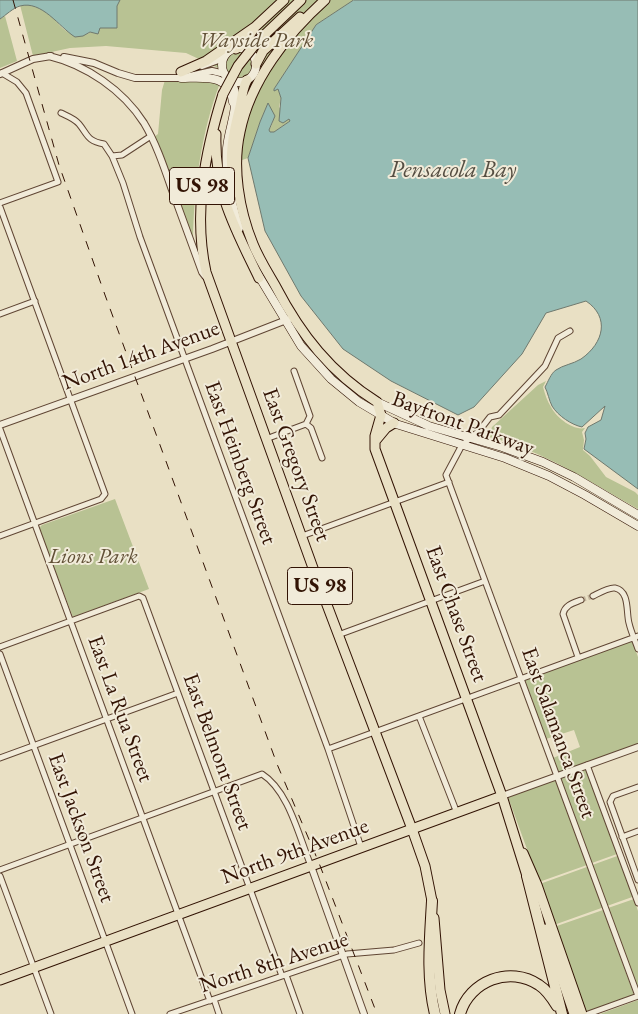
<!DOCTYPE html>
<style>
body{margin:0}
canvas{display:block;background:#e9e0c4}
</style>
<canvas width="638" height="1014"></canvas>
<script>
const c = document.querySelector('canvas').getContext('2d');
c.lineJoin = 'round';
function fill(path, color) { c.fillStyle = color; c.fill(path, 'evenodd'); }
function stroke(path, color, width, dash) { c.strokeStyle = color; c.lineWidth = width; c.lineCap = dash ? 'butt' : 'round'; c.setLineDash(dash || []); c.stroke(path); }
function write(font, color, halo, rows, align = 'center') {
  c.font = font + ' "EB Garamond",serif'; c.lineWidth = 4; c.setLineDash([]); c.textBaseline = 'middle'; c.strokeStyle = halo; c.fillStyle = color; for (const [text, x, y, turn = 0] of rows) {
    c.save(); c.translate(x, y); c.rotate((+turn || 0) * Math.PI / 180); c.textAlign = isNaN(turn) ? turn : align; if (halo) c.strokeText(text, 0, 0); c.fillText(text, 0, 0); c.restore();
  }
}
const green = new Path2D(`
 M120 0H354L316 25 274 89 278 88 281 98 279 107 290 119V121L274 132H270L269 130C276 119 273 114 268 104L260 122 248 158 236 162 245 86 227 72 186 53 106 46 70 48 33 56 20 5C52 3 49 20 69 33 88 45 113 15 120 0Z
 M5 16 17 61 0 68V19Z
 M165 80H208L220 83C201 133 194 187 193 240L154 137 158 134 162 90Z
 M546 381 543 387C545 394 547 401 551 407 556 417 573 431 585 428L582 432 584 440 583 450 590 456 606 477 635 492 638 495V509C592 483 540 449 489 437L492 427 538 385Z
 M115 499 149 589 73 617 39 528 42 525Z
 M632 640 638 657V744L559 773 553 758 580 747 574 730 546 739 525 680Z
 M585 768 617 854 592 863 560 777Z
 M555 779 587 865 539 882 508 797Z
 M620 855 635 896 551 926 537 885Z
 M634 899 638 911V989L608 908Z
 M603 910 634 995 585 1013 554 927Z
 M638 1000V1014H600Z`);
const water = new Path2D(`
 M0 0H120L117 6V28H100L98 34 90 32 83 36 75 37C59 27 42 0 20 6 13 8 6 15 0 19Z
 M354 0H638V489L584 449 586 439 585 433 588 427 601 420 605 406 582 427C572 425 558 416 552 406 549 400 548 393 545 387 548 382 551 373 556 370 563 365 573 364 581 359 604 343 610 317 586 301L546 313 522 354 474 407 458 415 391 381 343 349 301 296 265 231 248 158 260 122 268 103 275 116 269 130 270 132H274L290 121 289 119 283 123 279 121 281 98 278 89 274 91V89L316 25Z`);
const minorTunnel = new Path2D(`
 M581 600 593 596`);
const minor = new Path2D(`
 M61 113C67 116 74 118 79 124 88 135 87 141 104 144L112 156 123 183 140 237 328 749 361 847
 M112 156 122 155 151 136
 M0 203 58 182 26 93 17 82 2 73
 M0 207 105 494 101 499 0 536
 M0 314 35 301
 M570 331 558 338 545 366 499 415 490 417 479 431 462 445 446 475 638 996
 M294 371 310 416 306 424
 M306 424 311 428 322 458
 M0 429 210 1001
 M266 439 306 424
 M302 536 449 482
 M593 596C599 593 609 587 615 588 630 591 626 613 629 623 631 632 635 640 638 649
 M338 635 485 581
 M0 647 139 596 143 598 282 976
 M0 654 132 1014
 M578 657 563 614C565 605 573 603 581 600
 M419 716 457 813
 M328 749 638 636
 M0 758 178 693
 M587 765 638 903
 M638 787 613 796 610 802 638 880
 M622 837 638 831
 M0 870 262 774C289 791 299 837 311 866
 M0 876 51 1014
 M286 975 300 1014
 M214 999 219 1014
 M170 1014 347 954 394 950 419 943
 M588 1014 638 996`);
const tertiary = new Path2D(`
 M49 56C86 65 123 90 144 123 156 143 164 167 172 190 182 217 192 245 202 272L205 276
 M64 57 94 63 118 73 135 78H181L212 71 225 74
 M202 66 224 58
 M0 74 33 59 51 56
 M0 425 212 349 289 319
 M502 796 638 747
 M311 866 364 1014`);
const secondary = new Path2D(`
 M222 65a17 17 0 1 1 34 0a17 17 0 1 1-34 0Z
 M181 78C204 78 230 73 233 102
 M231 81C242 102 229 125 227 148 225 175 231 203 239 228
 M257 273 301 346 331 379 359 402 396 424 505 458 549 476 585 495 638 526
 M377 402 429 426 502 447 543 462 574 477 638 515`);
const primary = new Path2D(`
 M523 853 537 885 582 1014
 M434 918 440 990 445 1014
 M545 929 574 1014
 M0 980 502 796`);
const trunk = new Path2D(`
 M325 0C287 34 250 81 240 132 232 167 239 210 253 244 259 259 268 273 276 287 301 335 331 373 377 402L381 415 375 436V449L502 796 527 876
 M257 42 301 0
 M236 49 245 42 255 27 284 0
 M256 64 263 51 300 17
 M181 72 206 61 255 27
 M223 94C205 152 193 212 206 272L313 568 412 829 425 866 432 901
 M216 134C214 192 235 228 259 278
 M234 185C228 158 233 133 240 107 242 98 242 89 247 80
 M376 440 386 428 394 423`);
const motorway = new Path2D(`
 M527 876 562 1014
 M432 901C430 938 426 977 435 1014
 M460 1014C469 981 510 965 539 985 547 990 552 998 557 1006`);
const rail = new Path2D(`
 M13 0 59 165 105 295 277 764 319 863 377 1014`);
const trunkBridge = new Path2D(`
 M223 94 238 66 257 42`);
const shields = [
 [202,186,65],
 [320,586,65]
];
const shieldNames = [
 ["US 98",202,186],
 ["US 98",320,586]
];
const parkNames = [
 ["Wayside Park",256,41],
 ["Lions Park",93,557]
];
const streetNames = [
 ["North 14th Avenue",141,356,-20],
 ["Bayfront Parkway",463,424,20],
 ["East Heinberg Street",240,463,70],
 ["East Gregory Street",296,465,70],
 ["East Chase Street",456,614,70],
 ["East La Rua Street",120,709,70],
 ["East Salamanca Street",558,733,70],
 ["East Belmont Street",217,752,70],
 ["East Jackson Street",81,828,70],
 ["North 9th Avenue",295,852,-20],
 ["North 8th Avenue",274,963,-18]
];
const waterNames = [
 ["Pensacola Bay",453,170]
];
fill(green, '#b8c293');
fill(water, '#97bdb5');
stroke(water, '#6f796e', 1);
stroke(minorTunnel, '#c4b79e', 5, [5, 2.5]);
stroke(minor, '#604634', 7);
stroke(tertiary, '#604634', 8);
stroke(secondary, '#321304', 9);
stroke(primary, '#321304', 11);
stroke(trunk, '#321304', 11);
stroke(motorway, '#321304', 12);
stroke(minor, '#f1ebd9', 5);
stroke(tertiary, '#f1ebd9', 6);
stroke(secondary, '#f1ebd9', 8);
stroke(primary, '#e9e0c4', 9);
stroke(trunk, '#e9e0c4', 9);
stroke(motorway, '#e9e0c4', 10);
stroke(rail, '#321304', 1, [9, 9]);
stroke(trunkBridge, '#321304', 11, []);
stroke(trunkBridge, '#e9e0c4', 9);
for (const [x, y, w] of shields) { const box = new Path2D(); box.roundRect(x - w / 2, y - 18.5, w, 37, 4); c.fillStyle = '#f1ebd9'; c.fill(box); stroke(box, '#321304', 1); }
write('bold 21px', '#321304', null, shieldNames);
write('italic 22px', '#615036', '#f1ebd9', parkNames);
write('22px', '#321304', '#f1ebd9', streetNames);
write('italic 24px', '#554e42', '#f1ebd9', waterNames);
</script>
